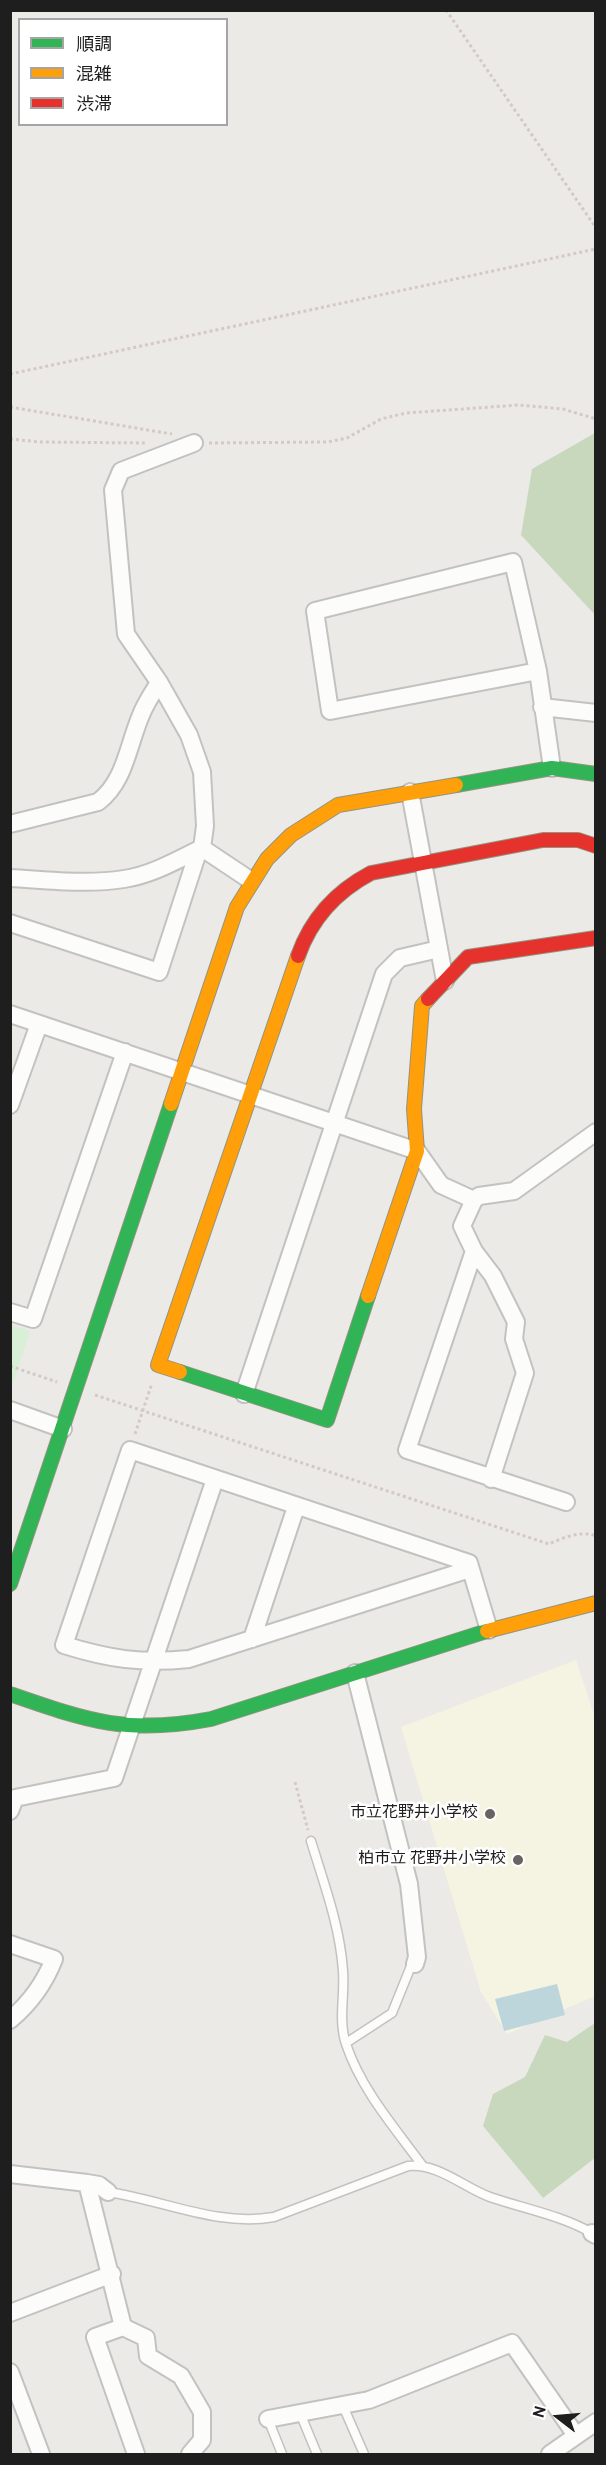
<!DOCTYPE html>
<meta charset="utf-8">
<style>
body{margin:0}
#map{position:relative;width:606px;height:2465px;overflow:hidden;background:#eceae6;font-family:Overpass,"Noto Sans JP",sans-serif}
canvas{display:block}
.frame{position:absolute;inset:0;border:12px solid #1e1e1e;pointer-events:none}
.legend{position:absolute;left:18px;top:18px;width:210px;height:108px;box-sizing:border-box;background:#fff;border:2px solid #a5a5a5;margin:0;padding:8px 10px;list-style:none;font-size:18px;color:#1e1e1e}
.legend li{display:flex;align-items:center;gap:12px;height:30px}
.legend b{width:30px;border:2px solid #a5a5a5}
.north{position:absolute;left:528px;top:2387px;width:60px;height:60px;-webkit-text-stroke:4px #fff;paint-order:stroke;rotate:286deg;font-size:16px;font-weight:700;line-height:24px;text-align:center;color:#1e1e1e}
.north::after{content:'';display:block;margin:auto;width:21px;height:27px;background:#1e1e1e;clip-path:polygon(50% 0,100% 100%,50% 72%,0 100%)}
</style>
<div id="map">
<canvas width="606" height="2465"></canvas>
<div class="frame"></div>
<ul class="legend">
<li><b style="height:8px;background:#30b455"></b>順調</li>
<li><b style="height:8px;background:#ff9f0a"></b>混雑</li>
<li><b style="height:8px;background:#e5322d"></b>渋滞</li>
</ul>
<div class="north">N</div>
</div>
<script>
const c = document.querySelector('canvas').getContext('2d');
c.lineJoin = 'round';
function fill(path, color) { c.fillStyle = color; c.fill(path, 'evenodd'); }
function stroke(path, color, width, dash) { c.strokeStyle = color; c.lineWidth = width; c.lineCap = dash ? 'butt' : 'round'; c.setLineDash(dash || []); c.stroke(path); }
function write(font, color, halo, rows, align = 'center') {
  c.font = font + ' Overpass,"Noto Sans JP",sans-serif'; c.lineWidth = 5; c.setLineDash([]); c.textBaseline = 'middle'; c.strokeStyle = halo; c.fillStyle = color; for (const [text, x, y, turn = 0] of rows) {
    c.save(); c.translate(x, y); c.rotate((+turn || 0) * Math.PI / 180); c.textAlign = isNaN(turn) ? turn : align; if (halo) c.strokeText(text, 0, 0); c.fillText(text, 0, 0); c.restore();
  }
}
const education = new Path2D(`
 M576 1660 595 1718V1996L507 2034 481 1992 401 1727Z`);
const forest = new Path2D(`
 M595 433V615L521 535 532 469Z
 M595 2023V2158L543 2198 483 2126 493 2094 525 2077 545 2035 567 2042Z`);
const park = new Path2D(`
 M11 1325 30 1331 11 1390 10 1325Z`);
const water = new Path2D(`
 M557 1984 565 2015 504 2031 495 1999Z`);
const path = new Path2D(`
 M446 10 596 228
 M10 374 596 249
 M10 407 172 434
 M10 439 40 442 147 443
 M209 443 328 442 347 438 381 419 406 413 519 405 563 409 596 419
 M10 1366 57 1382
 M95 1395 549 1544C562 1538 581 1530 596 1536
 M135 1434 152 1383
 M295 1782 308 1830`);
const lane = new Path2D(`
 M311 1841C324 1884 340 1926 343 1971 345 1995 338 2020 346 2044 361 2089 394 2127 422 2165
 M346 2043 392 2013 411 1966 415 1964
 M108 2192C163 2200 218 2227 274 2217L408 2166C438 2163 463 2187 490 2197 525 2209 560 2215 592 2233
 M343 2406 364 2454
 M300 2413 317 2454
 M268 2419 282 2454`);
const street = new Path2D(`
 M194 443 121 471 113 490 126 634 159 682 189 735 202 772 205 826 202 848
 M513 562 538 671 330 711 315 611Z
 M538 671 552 768
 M542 707 596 713
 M410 792 445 981
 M10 824 98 802C125 782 128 745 141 715 145 704 153 693 159 682
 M202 848 250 880
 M10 878C47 880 87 885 124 879 152 875 177 860 202 848
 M10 923 159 972 199 849
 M10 1014 417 1151 441 1185 474 1200
 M10 1105 39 1024
 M474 1251 407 1450 566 1502
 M10 1312 33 1319 125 1052
 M244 1394 384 974 400 958 439 949
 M10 1410 63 1429
 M491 1479 525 1373 514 1339 516 1322 493 1276 474 1251 462 1226 474 1200 479 1196 514 1191 596 1132
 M470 1569 189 1659C142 1664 109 1659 64 1645L130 1450 469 1563 489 1630
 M252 1639 296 1507
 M355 1673 409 1884 417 1957 415 1964
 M10 1811 15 1798 114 1778 215 1479
 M10 1944 54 1959C45 1982 29 2004 10 2020
 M10 2174 87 2183 99 2185 108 2192
 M87 2183 123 2327
 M592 2233 596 2235
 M10 2313 112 2274
 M10 2372 41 2454
 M268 2419 369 2400 512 2343 575 2434
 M136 2454 95 2337 123 2327 146 2338 148 2356 181 2376 202 2412V2440L190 2454
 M550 2454 596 2422`);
const fast = new Path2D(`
 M456 785 552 768 596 774
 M180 1372 327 1420 368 1296
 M10 1584 171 1104
 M10 1694C88 1721 127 1735 211 1719L487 1631`);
const slow = new Path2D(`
 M171 1104 237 907 267 859 291 835 338 805 456 785
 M368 1296 417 1151 414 1109 422 1006 428 999
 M180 1372 158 1365 298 956
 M487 1631 596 1603`);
const jam = new Path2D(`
 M298 956C311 919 337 891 371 873L543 840H578L596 846
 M428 999 468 957 596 938`);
const markers = [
 [490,1814,6,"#666564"],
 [518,1860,6,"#666564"]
];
const poiNames = [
 ["市立花野井小学校",478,1814],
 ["柏市立 花野井小学校",506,1860]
];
fill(education, '#f5f4e2');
fill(forest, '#c7d8bd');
fill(park, '#d7f0d6');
fill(water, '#bcd6dc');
stroke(lane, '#c3c2c1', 11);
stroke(street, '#c3c2c1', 20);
stroke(fast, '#929480', 16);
stroke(slow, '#929480', 16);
stroke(jam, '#929480', 16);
stroke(path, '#d5c9c7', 3, [3, 3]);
stroke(lane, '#fcfcfb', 8);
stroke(street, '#fcfcfb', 16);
stroke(fast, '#30b455', 14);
stroke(slow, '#ff9f0a', 14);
stroke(jam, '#e5322d', 14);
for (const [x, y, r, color] of markers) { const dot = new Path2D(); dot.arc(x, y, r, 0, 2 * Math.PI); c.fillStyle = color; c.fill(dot); stroke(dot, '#fff', 2); }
write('16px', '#1e1e1e', '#fff', poiNames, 'right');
</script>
